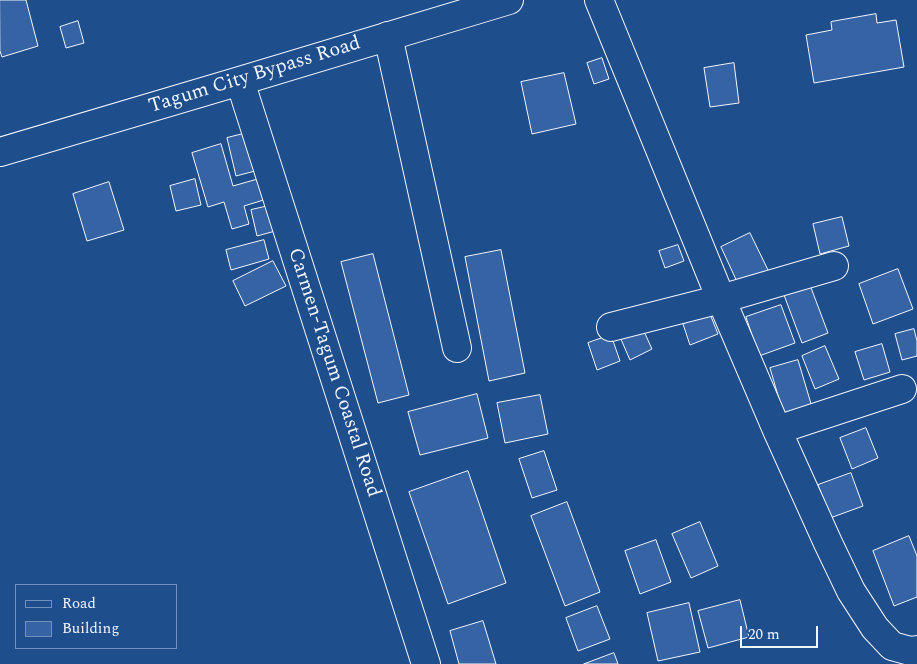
<!DOCTYPE html>
<style>
body{margin:0}
#map{position:relative;width:917px;height:664px;overflow:hidden;background:#1f4e8c;font-family:Spectral,serif}
canvas{display:block}
.legend{position:absolute;left:15px;top:584px;width:162px;height:65px;box-sizing:border-box;background:#1f4e8c;border:1px solid #7391ba;margin:0;padding:6px 9px;list-style:none;font-size:15px;color:#f2f6ff}
.legend li{display:flex;align-items:center;gap:10px;height:25px}
.legend b{width:25px;border:1px solid #7391ba}
.scale{position:absolute;left:740px;top:626px;width:78px;height:22px;box-sizing:border-box;border:2px solid #f2f6ff;border-top:0;padding-left:6px;font-size:15px;line-height:18px;white-space:nowrap;color:#f2f6ff;-webkit-text-stroke:4px #1f4e8c;paint-order:stroke}
</style>
<div id="map">
<canvas width="917" height="664"></canvas>
<ul class="legend">
<li><b style="height:6px;background:#1f4e8c"></b>Road</li>
<li><b style="height:14px;background:#3563a3"></b>Building</li>
</ul>
<div class="scale">20 m</div>
</div>
<script>
const c = document.querySelector('canvas').getContext('2d');
c.lineJoin = 'round';
function fill(path, color) { c.fillStyle = color; c.fill(path, 'evenodd'); }
function stroke(path, color, width, dash) { c.strokeStyle = color; c.lineWidth = width; c.lineCap = dash ? 'butt' : 'round'; c.setLineDash(dash || []); c.stroke(path); }
function write(font, color, halo, rows, align = 'center') {
  c.font = font + ' Spectral,serif'; c.lineWidth = 4; c.setLineDash([]); c.textBaseline = 'middle'; c.strokeStyle = halo; c.fillStyle = color; for (const [text, x, y, turn = 0] of rows) {
    c.save(); c.translate(x, y); c.rotate((+turn || 0) * Math.PI / 180); c.textAlign = isNaN(turn) ? turn : align; if (halo) c.strokeText(text, 0, 0); c.fillText(text, 0, 0); c.restore();
  }
}
const building = new Path2D(`
 M0 0H26L38 46 2 57 0 51Z
 M876 14 877 23 896 20 904 67 814 83 806 35 832 30 831 22Z
 M78 21 84 43 66 48 60 27Z
 M602 58 609 79 594 84 587 63Z
 M734 63 739 103 710 107 704 68Z
 M564 73 576 124 532 134 521 82Z
 M247 133 255 171 236 176 227 138Z
 M221 144 233 186 261 178 267 199 244 206 249 224 232 229 224 202 208 207 192 153Z
 M195 179 201 205 176 211 170 186Z
 M109 182 124 230 87 241 73 194Z
 M273 205 279 230 257 236 251 210Z
 M842 217 849 246 820 254 813 224Z
 M750 233 769 272 739 286 721 247Z
 M264 240 269 259 231 270 226 250Z
 M678 245 684 261 665 268 659 251Z
 M501 250 525 373 489 381 465 257Z
 M373 254 409 395 378 403 341 262Z
 M273 261 286 286 245 306 233 281Z
 M898 269 913 309 873 324 859 284Z
 M807 277 828 333 802 343 781 287Z
 M781 305 795 343 759 356 746 317Z
 M710 314 718 334 690 345 683 324Z
 M642 327 652 349 630 360 620 337Z
 M914 329 917 341V356L902 360 895 334Z
 M611 335 620 361 597 370 588 343Z
 M882 344 890 372 864 380 855 352Z
 M825 346 839 379 815 389 802 356Z
 M798 360 812 407 784 416 770 368Z
 M477 394 488 438 420 455 408 412Z
 M540 395 548 434 505 443 497 403Z
 M866 428 878 458 852 469 840 438Z
 M544 451 557 490 532 498 519 459Z
 M468 471 506 583 448 604 409 492Z
 M851 473 863 506 830 518 818 485Z
 M567 502 600 592 565 606 531 516Z
 M700 522 718 566 691 578 672 534Z
 M909 536 917 556V597L894 606 873 551Z
 M656 540 671 582 640 594 625 551Z
 M740 600 749 637 708 648 698 611Z
 M689 603 700 652 658 661 647 613Z
 M597 606 610 639 578 651 566 618Z
 M483 621 496 664H459L450 631Z
 M614 653 618 664H584Z`);
const minor = new Path2D(`
 M599 0 721 299 777 430 828 543 851 591 875 628 892 646 910 651 917 650
 M388 36 457 348
 M611 327 721 299 834 266
 M777 430 902 389`);
const major = new Path2D(`
 M240 81 426 664
 M0 152 240 81 509 0`);
const streetNames = [
 ["Tagum City Bypass Road",255,76,-17],
 ["Carmen-Tagum Coastal Road",333,373,72]
];
fill(building, '#3563a3');
stroke(building, '#f2f6ff', 1);
stroke(minor, '#f2f6ff', 30);
stroke(major, '#f2f6ff', 30);
stroke(minor, '#1f4e8c', 28);
stroke(major, '#1f4e8c', 28);
write('20px', '#f2f6ff', '#1f4e8c', streetNames);
</script>
